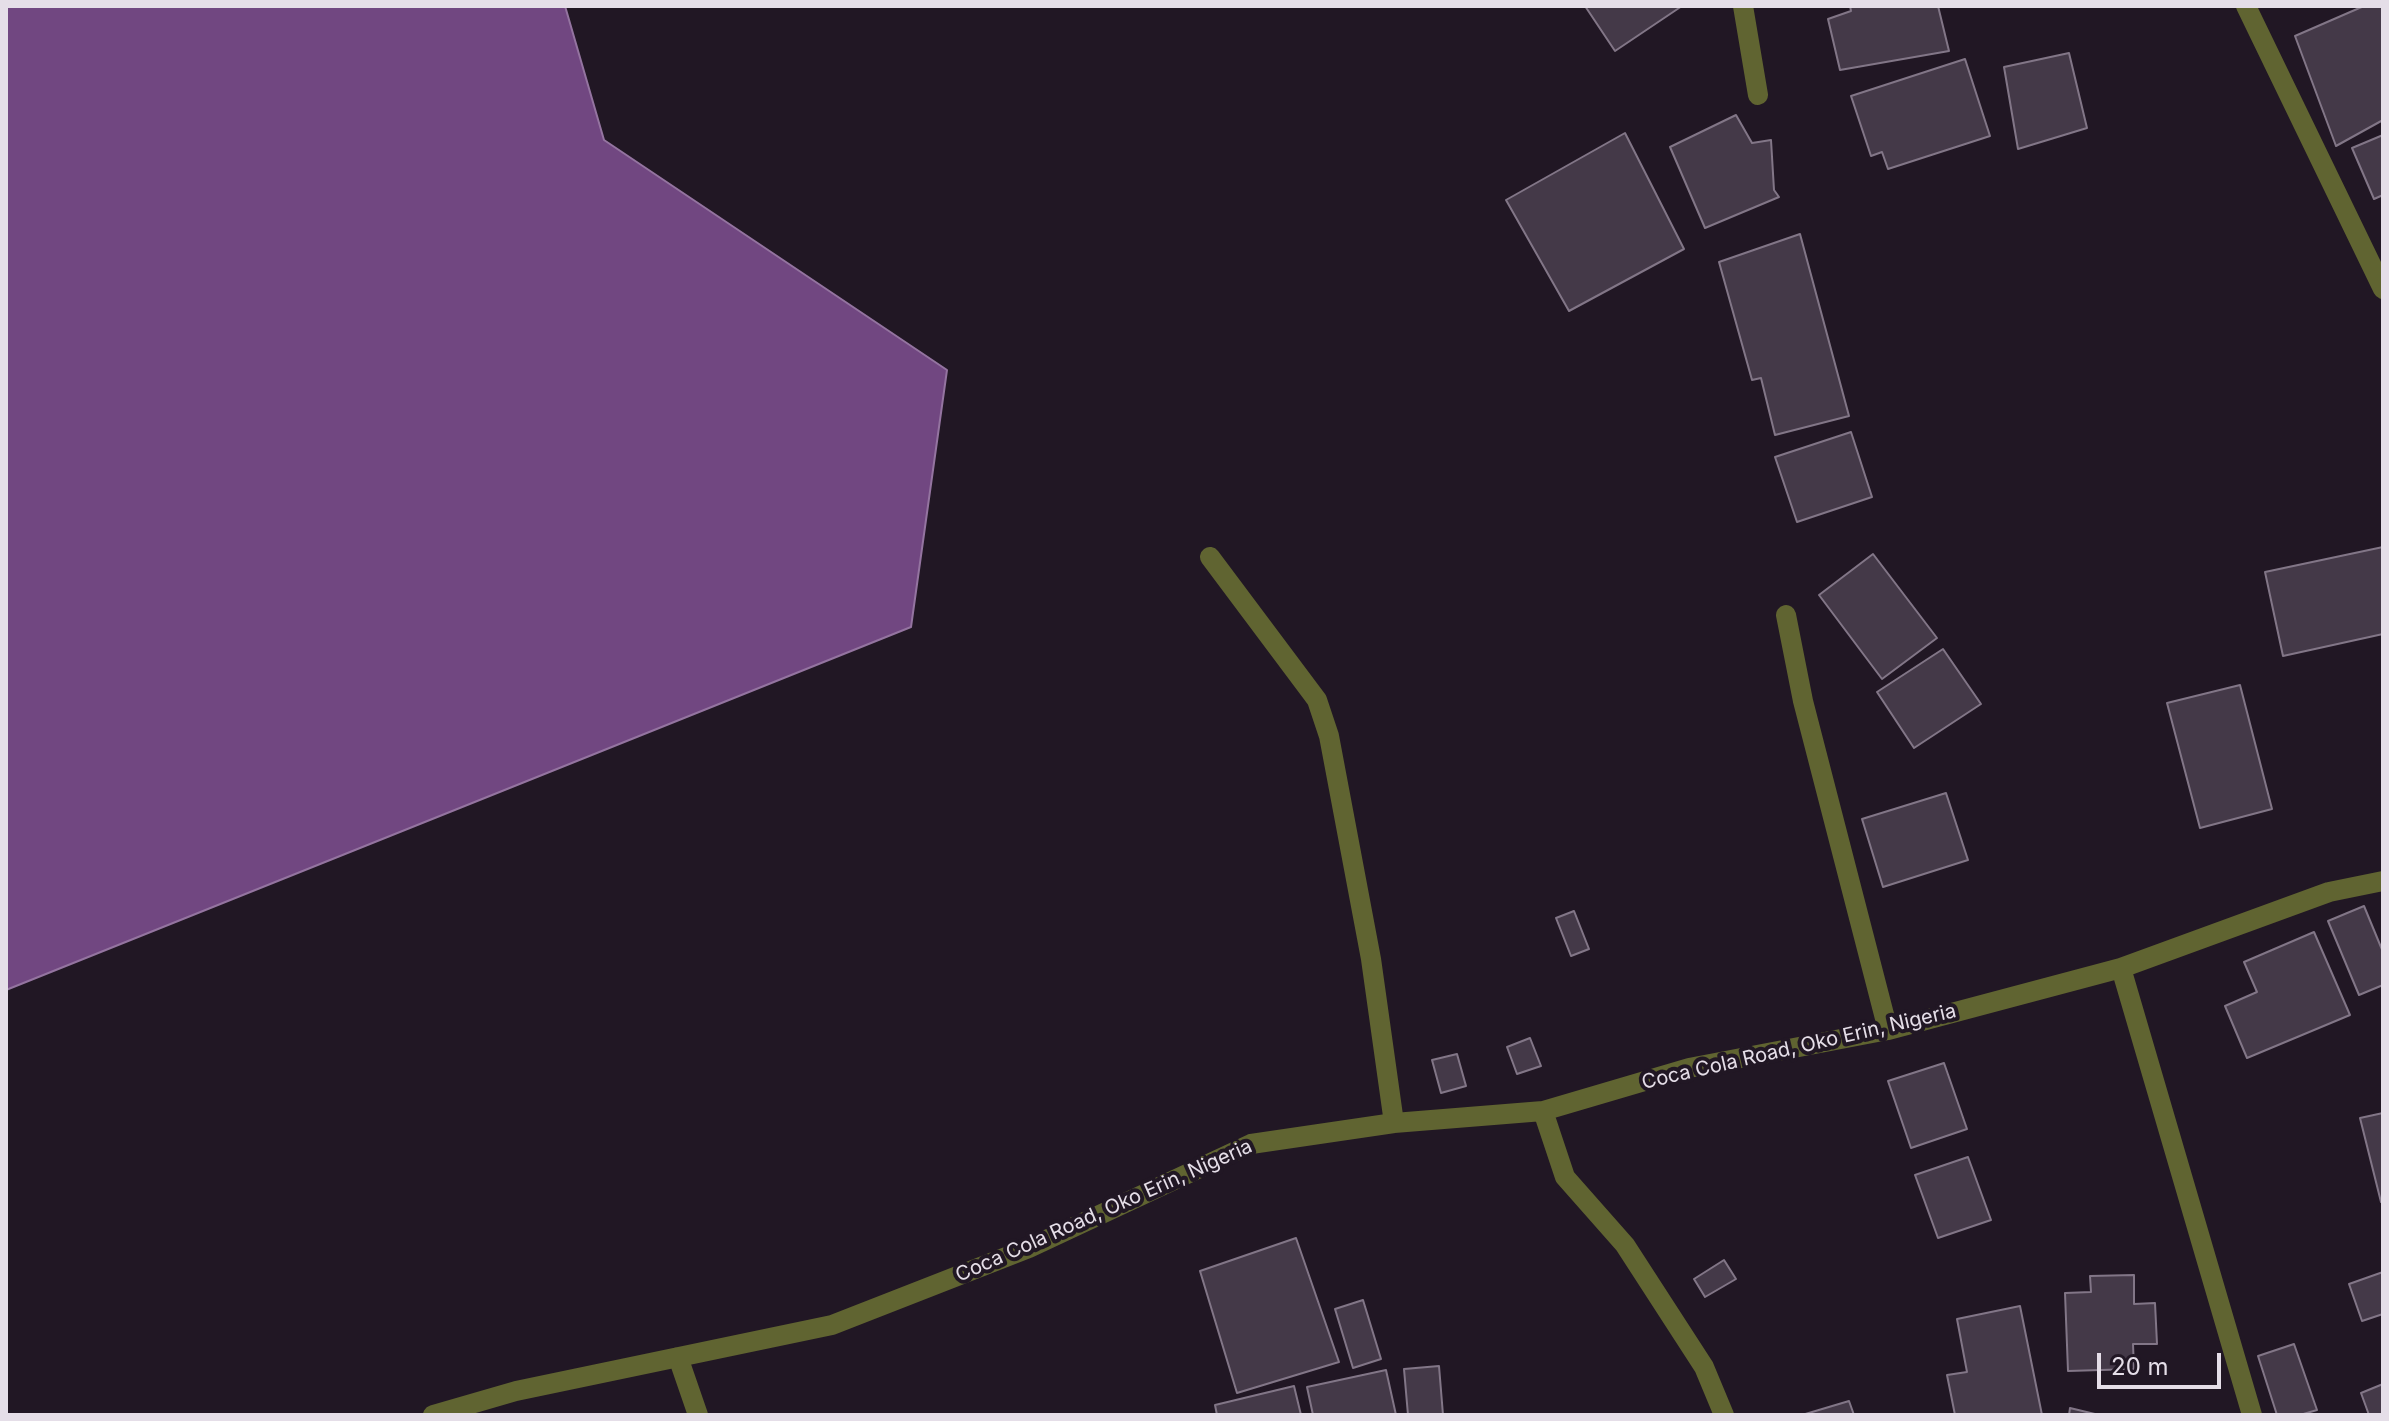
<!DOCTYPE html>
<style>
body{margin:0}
#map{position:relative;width:2389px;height:1421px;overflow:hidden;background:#211724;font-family:Inter,sans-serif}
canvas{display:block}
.frame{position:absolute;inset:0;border:8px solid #e5dee8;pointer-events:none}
.scale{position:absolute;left:2097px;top:1353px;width:124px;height:36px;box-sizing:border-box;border:4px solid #e5dee8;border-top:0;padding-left:10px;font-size:24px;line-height:28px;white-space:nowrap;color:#e5dee8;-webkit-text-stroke:6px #211724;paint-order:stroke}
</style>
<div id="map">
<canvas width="2389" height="1421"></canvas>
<div class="frame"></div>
<div class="scale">20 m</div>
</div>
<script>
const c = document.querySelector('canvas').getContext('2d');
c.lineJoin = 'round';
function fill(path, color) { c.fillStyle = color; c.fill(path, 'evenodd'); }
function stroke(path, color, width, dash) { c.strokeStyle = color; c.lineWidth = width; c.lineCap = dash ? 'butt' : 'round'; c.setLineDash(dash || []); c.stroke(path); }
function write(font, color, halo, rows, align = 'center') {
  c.font = font + ' Inter,sans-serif'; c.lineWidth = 8; c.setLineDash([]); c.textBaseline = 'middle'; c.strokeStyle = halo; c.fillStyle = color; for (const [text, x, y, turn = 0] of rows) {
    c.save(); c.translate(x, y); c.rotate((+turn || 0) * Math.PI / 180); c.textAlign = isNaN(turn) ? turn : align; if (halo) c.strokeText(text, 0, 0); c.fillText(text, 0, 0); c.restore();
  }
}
const water = new Path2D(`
 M6 6H565L604 140 947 370 911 627 6 990Z`);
const building = new Path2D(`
 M1585 6H1682L1615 51Z
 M1850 6H1938L1949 51 1840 70 1828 19 1851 11Z
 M2364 6H2383V120L2336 146 2295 36Z
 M2069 53 2087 128 2018 149 2004 67Z
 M1965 59 1990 136 1888 169 1882 152 1871 156 1851 96Z
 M1736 115 1752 143 1771 140 1774 190 1779 197 1705 228 1670 147Z
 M1625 133 1684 249 1569 311 1506 200Z
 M2383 135V195L2374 199 2352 148Z
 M1800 234 1849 416 1775 435 1761 378 1752 380 1719 262Z
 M1851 432 1872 497 1797 522 1775 457Z
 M2383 547V634L2283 656 2265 572Z
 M1873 554 1937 638 1882 679 1819 595Z
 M1943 649 1981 704 1914 748 1877 692Z
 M2240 685 2272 809 2200 828 2167 703Z
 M1946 793 1968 860 1883 887 1862 819Z
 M2364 906 2383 952V985L2359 995 2328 921Z
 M1574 911 1589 949 1571 956 1556 918Z
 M2314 932 2350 1015 2247 1058 2225 1006 2257 992 2244 962Z
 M1530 1038 1541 1066 1517 1074 1507 1047Z
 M1457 1054 1466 1086 1441 1093 1432 1060Z
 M1944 1063 1967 1129 1911 1148 1888 1081Z
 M2383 1113V1201L2381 1202 2360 1118Z
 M1968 1157 1991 1220 1938 1238 1915 1175Z
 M1296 1238 1339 1362 1237 1393 1200 1271Z
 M1724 1260 1736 1279 1705 1297 1694 1279Z
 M2383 1272V1314L2362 1321 2349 1284Z
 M2134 1275V1304L2155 1303 2157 1344H2133L2134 1369 2068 1371 2065 1293 2091 1292 2090 1276Z
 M1363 1300 1381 1359 1353 1368 1335 1309Z
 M2020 1306 2042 1415H1955L1947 1375 1967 1372 1957 1319Z
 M2294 1344 2317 1410 2300 1415H2277L2258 1356Z
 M1439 1366 1443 1415H1408L1404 1369Z
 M1386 1370 1396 1415H1313L1307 1387Z
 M2383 1384V1415H2369L2361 1393Z
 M1294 1386 1301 1415H1217L1215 1405Z
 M1849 1401 1854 1415H1802Z
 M2070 1408 2099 1415H2069Z`);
const minor = new Path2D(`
 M1743 6 1758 95
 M2246 6 2383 289
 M1210 557 1317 700 1329 736 1371 959 1394 1123
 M1786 615 1803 701 1888 1030
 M2121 968 2252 1415
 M1543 1111 1565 1177 1625 1245 1704 1367 1724 1415
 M678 1357 698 1415
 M433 1415 516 1391 832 1325 1029 1248 1251 1144 1394 1123 1543 1111 1689 1068 1888 1030 2121 968 2329 892 2383 881`);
const streetNames = [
 ["Coca Cola Road, Oko Erin, Nigeria",1799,1047,-13],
 ["Coca Cola Road, Oko Erin, Nigeria",1104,1211,-24]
];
fill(water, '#714781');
stroke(water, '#9474a0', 2);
fill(building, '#443948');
stroke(building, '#827687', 2);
stroke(minor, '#606431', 20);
write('20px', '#e5dee8', '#211724', streetNames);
</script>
